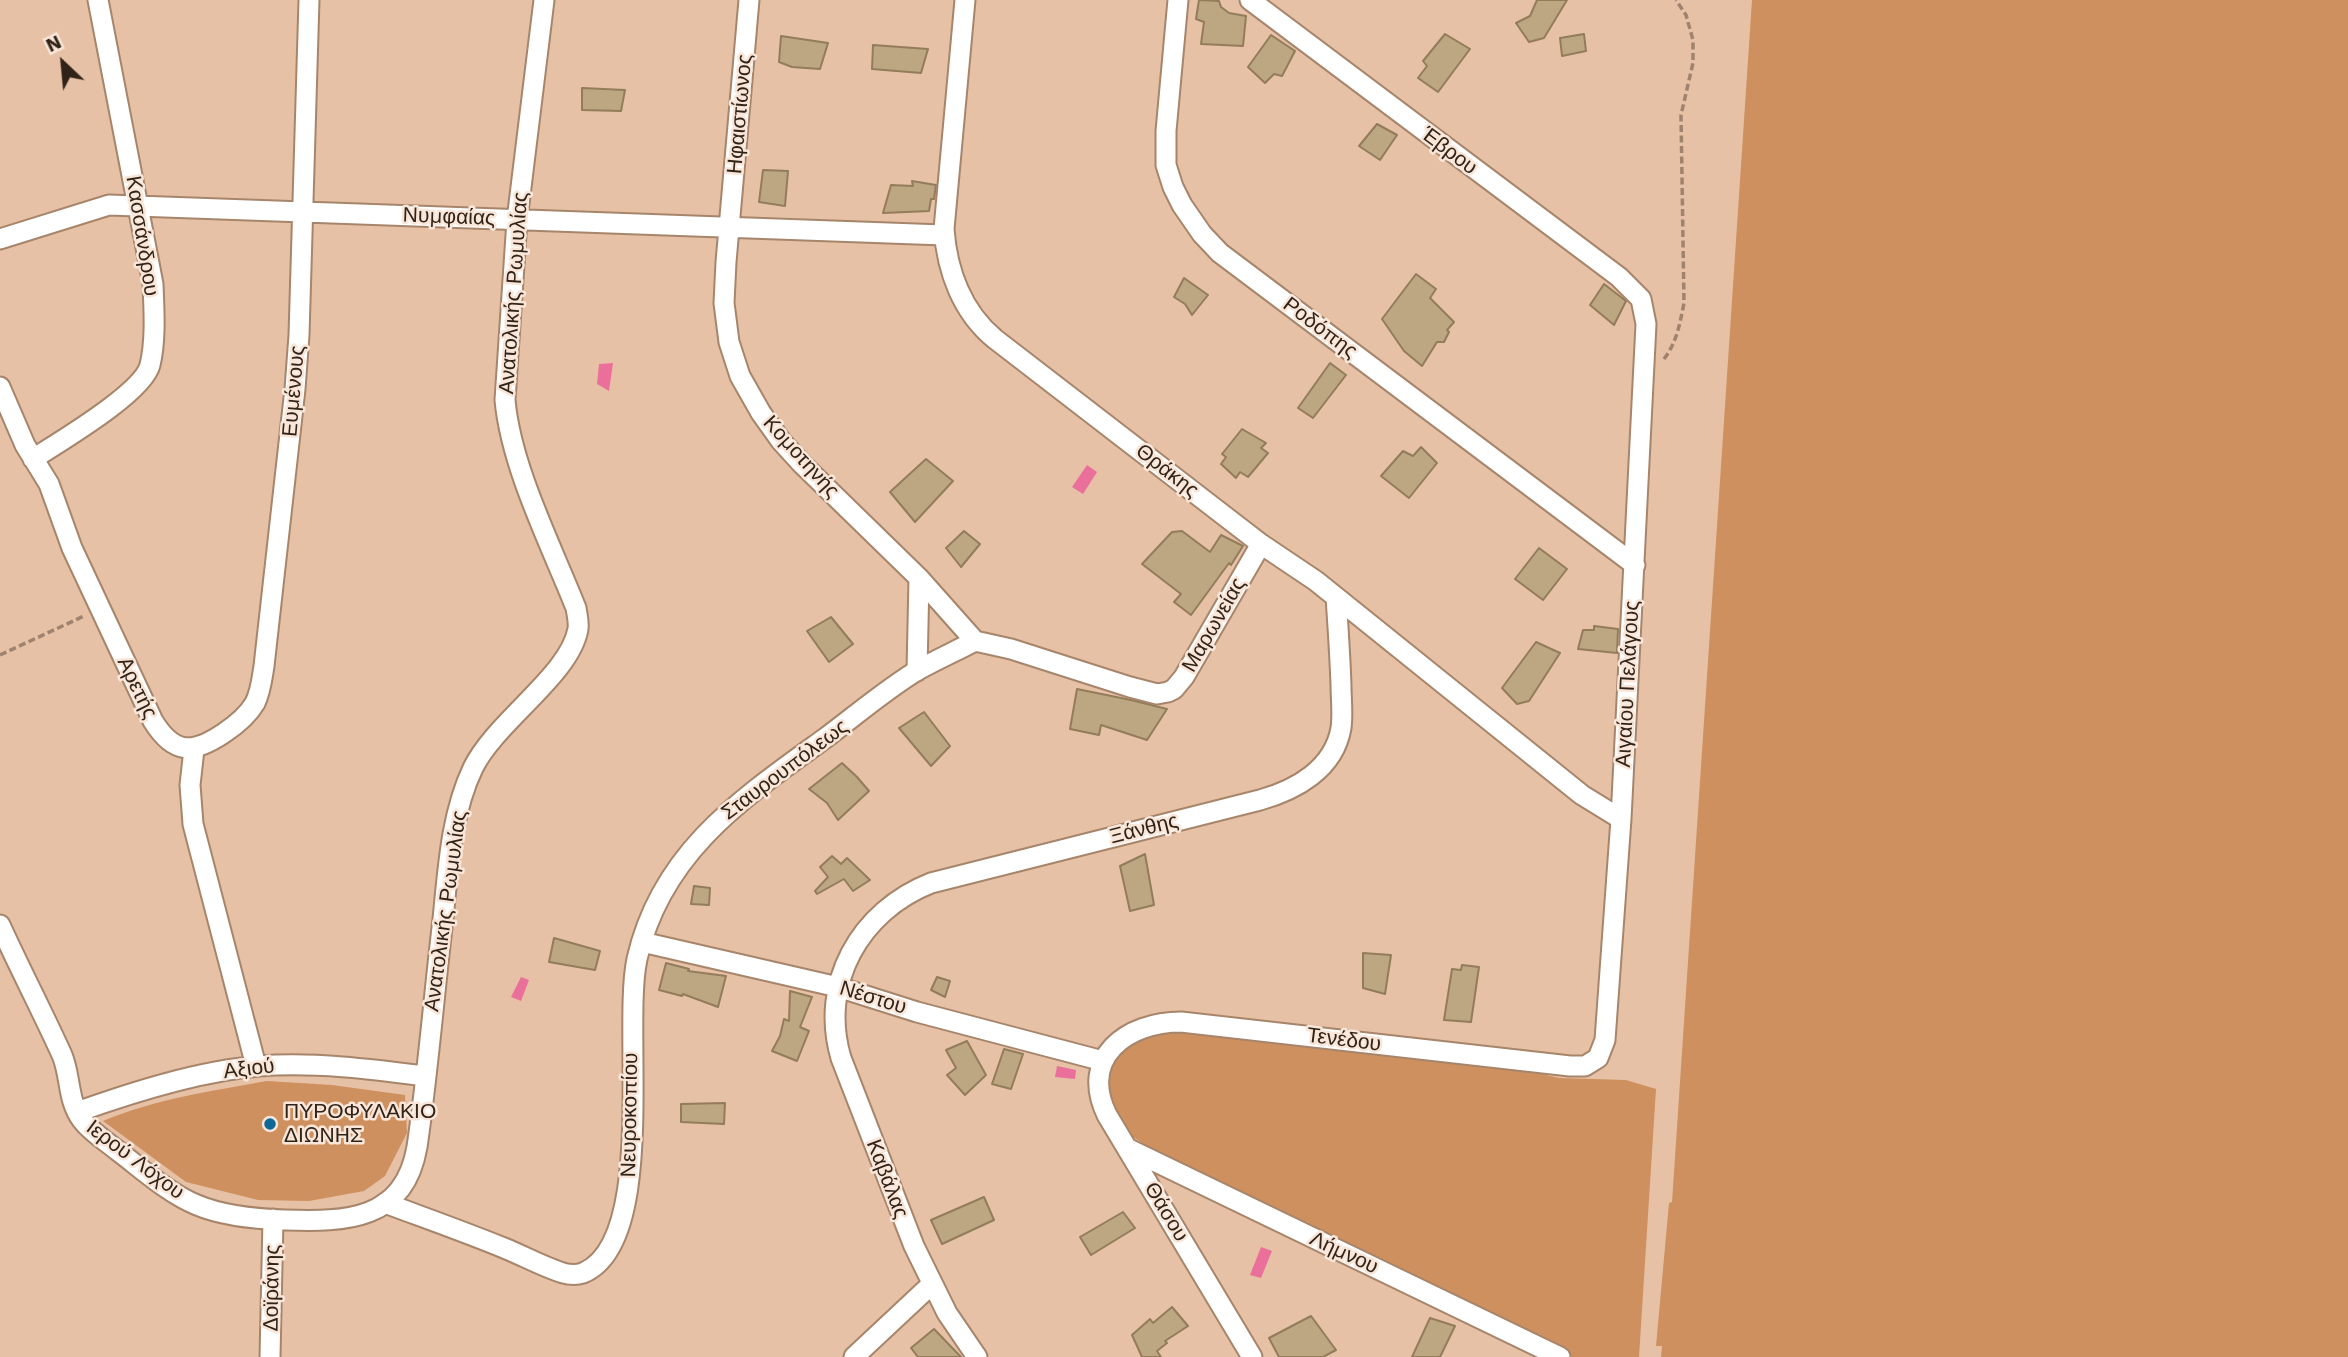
<!DOCTYPE html>
<meta charset="utf-8">
<style>
body{margin:0}
#map{position:relative;width:2348px;height:1357px;overflow:hidden;background:#e6c1a6;font-family:"Work Sans",sans-serif}
canvas{display:block}
.north{position:absolute;left:28px;top:28px;width:70px;height:70px;-webkit-text-stroke:5px #f9e6d8;paint-order:stroke;rotate:334deg;font-size:19px;font-weight:700;line-height:28px;text-align:center;color:#302318}
.north::after{content:'';display:block;margin:auto;width:24px;height:32px;background:#302318;clip-path:polygon(50% 0,100% 100%,50% 72%,0 100%)}
</style>
<div id="map">
<canvas width="2348" height="1357"></canvas>
<div class="north">N</div>
</div>
<script>
const c = document.querySelector('canvas').getContext('2d');
c.lineJoin = 'round';
function fill(path, color) { c.fillStyle = color; c.fill(path, 'evenodd'); }
function stroke(path, color, width, dash) { c.strokeStyle = color; c.lineWidth = width; c.lineCap = dash ? 'butt' : 'round'; c.setLineDash(dash || []); c.stroke(path); }
function write(font, color, halo, rows, align = 'center') {
  c.font = font + ' "Work Sans",sans-serif'; c.lineWidth = 5; c.setLineDash([]); c.textBaseline = 'middle'; c.strokeStyle = halo; c.fillStyle = color; for (const [text, x, y, turn = 0] of rows) {
    c.save(); c.translate(x, y); c.rotate((+turn || 0) * Math.PI / 180); c.textAlign = isNaN(turn) ? turn : align; if (halo) c.strokeText(text, 0, 0); c.fillText(text, 0, 0); c.restore();
  }
}
const green = new Path2D(`
 M1752 0H2348V1357H1661L1662 1346H1656L1669 1203 1672 1202Z
 M1170 1025 1503 1065 1559 1078 1626 1080 1656 1089 1639 1357H1566L1310 1225 1169 1160 1122 1130 1113 1114 1108 1087 1113 1054 1129 1039Z
 M267 1081 332 1085 405 1095 407 1133 385 1176 364 1191 309 1201 258 1200 186 1182 103 1121C155 1099 212 1091 267 1081Z`);
const water = new Path2D(`
 M613 363 609 391 597 384 599 364Z
 M1087 465 1097 472 1083 494 1072 487Z
 M521 977 529 980 521 1001 511 997Z
 M1057 1066 1076 1070 1075 1079 1055 1077Z
 M1261 1247 1272 1251 1261 1278 1250 1275Z`);
const building = new Path2D(`
 M1199 0 1219 1 1221 7 1229 13 1246 16 1243 46 1201 44 1204 22 1196 19Z
 M1537 0H1567L1544 38 1529 42 1516 23 1530 16Z
 M1445 34 1470 49 1438 92 1418 78 1427 66 1423 61Z
 M1584 34 1586 51 1562 56 1560 38Z
 M1271 35 1295 51 1282 76 1274 74 1265 83 1248 67Z
 M781 36 828 43 820 69 792 67 779 62Z
 M873 45 928 49 921 73 872 69Z
 M582 88 625 90 621 111 582 110Z
 M1377 124 1397 135 1380 160 1359 146Z
 M763 170 788 171 785 206 759 202Z
 M912 181 936 185 934 199H931L929 211 883 213 891 185 913 186Z
 M1416 274 1436 289 1430 298 1454 322 1447 330 1449 332 1444 342H1437L1422 366 1404 351 1382 319Z
 M1184 278 1208 295 1192 315 1185 304 1174 297Z
 M1604 284 1626 301 1614 325 1590 305Z
 M1330 363 1346 375 1313 418 1298 408Z
 M1242 429 1266 443 1261 448 1268 453 1248 477 1240 472 1236 478 1221 464 1226 457 1222 454Z
 M1421 447 1437 463 1409 498 1381 476 1403 451 1413 456Z
 M926 459 953 481 915 522 890 492Z
 M964 531 980 544 961 567 946 548Z
 M1182 531 1210 552 1221 535 1243 546 1231 565 1229 563 1191 615 1174 602 1181 594 1142 564 1172 532Z
 M1539 548 1567 569 1543 600 1515 579Z
 M831 617 853 644 829 662 807 631Z
 M1594 626 1618 629 1617 653 1578 649 1583 630H1594Z
 M1536 642 1560 653 1529 701 1517 704 1502 688Z
 M1077 689 1131 700 1167 709 1147 740 1101 725 1099 735 1070 729Z
 M924 712 950 746 931 766 899 728Z
 M842 763 857 777 869 791 838 820 827 803 809 789Z
 M1145 854 1154 905 1130 911 1120 866Z
 M832 856 841 864 847 858 870 880 853 891 844 879 817 894 815 891 828 877 820 867Z
 M694 886 710 888 709 905 691 904Z
 M554 938 600 951 595 970 549 962Z
 M1363 953 1391 955 1385 994 1363 988Z
 M666 963 689 969 688 971 726 976 718 1007 683 994 682 996 659 990Z
 M1462 965 1479 967 1471 1022 1444 1020 1452 969 1461 970Z
 M937 977 950 981 945 997 931 990Z
 M790 991 812 997 800 1027 809 1031 797 1061 772 1051 780 1036 784 1019 789 1021Z
 M967 1041 986 1075 965 1095 947 1075 956 1068 946 1050Z
 M1004 1049 1023 1054 1011 1089 992 1084Z
 M725 1103 724 1124 681 1122V1104Z
 M984 1197 994 1220 942 1244 931 1220Z
 M1123 1212 1135 1228 1091 1255 1080 1237Z
 M1172 1307 1188 1326 1165 1341 1167 1343 1157 1351 1161 1357H1142L1132 1335 1150 1319 1153 1323Z
 M1311 1316 1336 1350 1323 1357H1279L1269 1338Z
 M1430 1318 1455 1326 1440 1357H1412Z
 M934 1329 961 1357H918L911 1348Z`);
const path = new Path2D(`
 M1664 359C1677 342 1680 323 1684 303L1681 115 1693 63V40L1686 15 1676 0
 M0 655 84 616`);
const street = new Path2D(`
 M749 0 726 262 724 303 729 342 740 376 761 413 781 441 802 464 919 578 975 641 1011 649 1130 687 1157 694 1168 692 1174 689 1184 677 1261 544
 M965 0 944 229C947 271 962 312 995 339L1261 544 1316 581 1582 795 1621 819
 M1178 0 1166 131V165L1173 187 1182 205 1202 234 1220 253 1635 565
 M1250 0 1619 277 1641 299 1646 324 1621 819 1605 1040 1598 1058 1585 1066H1570L1181 1022C1127 1022 1079 1057 1107 1115L1252 1357
 M0 239 109 205 944 235
 M0 387 25 445 49 484 72 548 153 721C174 755 193 754 224 733 236 725 248 715 255 703 261 691 262 678 264 666L295 389 299 335 309 0
 M33 459C59 442 143 393 150 365 156 340 154 310 153 284L98 0
 M917 671 919 578
 M194 749 190 785 193 824 256 1066
 M0 925C20 969 42 1011 62 1055 71 1076 67 1100 82 1120 91 1132 106 1141 118 1151 142 1169 168 1193 197 1205 223 1216 256 1219 285 1220 346 1222 404 1221 417 1147 428 1072 434 995 443 919 448 869 451 814 473 768 496 721 570 675 578 629 579 621 577 615 576 608 551 545 511 467 505 400L517 220 544 0
 M642 942 838 987 917 1012 1103 1061
 M77 1112C133 1092 199 1071 259 1066 315 1062 370 1069 425 1076
 M1129 1149 1560 1357
 M385 1203C425 1218 465 1232 504 1248 524 1256 543 1267 563 1273 570 1275 577 1275 583 1273 658 1242 622 1028 637 959 661 853 741 799 824 739 855 716 885 690 918 670 936 660 956 651 975 641
 M270 1357 273 1219
 M854 1357 932 1284
 M977 1357 947 1313 914 1246 841 1058C819 983 860 911 931 883L1260 800C1296 790 1334 769 1341 728 1343 714 1341 699 1341 685 1340 656 1338 626 1336 597`);
const markers = [
 [270,1124,7,"#0e6998"]
];
const streetNames = [
 ["Ηφαιστίωνος",740,114,-85],
 ["Έβρου",1449,151,37],
 ["Νυμφαίας",449,217,2],
 ["Κασσάνδρου",142,236,81],
 ["Ανατολικής Ρωμυλίας",514,293,-86],
 ["Ροδόπης",1320,328,37],
 ["Ευμένους",294,391,-85],
 ["Κομοτηνής",801,457,48],
 ["Θράκης",1167,471,38],
 ["Μαρωνείας",1214,625,-60],
 ["Αιγαίου Πελάγους",1628,684,-87],
 ["Αρετής",137,688,64],
 ["Σταυρουπόλεως",785,770,-37],
 ["Ξάνθης",1144,829,-14],
 ["Ανατολικής Ρωμυλίας",446,911,-82],
 ["Νέστου",873,998,17],
 ["Τενέδου",1344,1040,7],
 ["Αξιού",249,1069,-7],
 ["Νευροκοπίου",630,1115,-89],
 ["Ιερού Λόχου",135,1160,37],
 ["Καβάλας",887,1179,69],
 ["Θάσου",1166,1212,59],
 ["Λήμνου",1344,1253,25],
 ["Δοϊράνης",272,1288,-89]
];
const poiNames = [
 ["ΠΥΡΟΦΥΛΑΚΙΟ",284,1112],
 ["ΔΙΩΝΗΣ",284,1136]
];
fill(green, '#ce905e');
fill(water, '#ea709b');
fill(building, '#bda783');
stroke(building, '#927c5a', 2);
stroke(street, '#a7856b', 23);
stroke(path, '#9f836e', 3.5, [7, 3.5]);
stroke(street, '#fff', 19);
for (const [x, y, r, color] of markers) { const dot = new Path2D(); dot.arc(x, y, r, 0, 2 * Math.PI); c.fillStyle = color; c.fill(dot); stroke(dot, '#f9e6d8', 2.5); }
write('21px', '#302318', '#f9e6d8', streetNames);
write('21px', '#302318', '#f9e6d8', poiNames, 'left');
</script>
